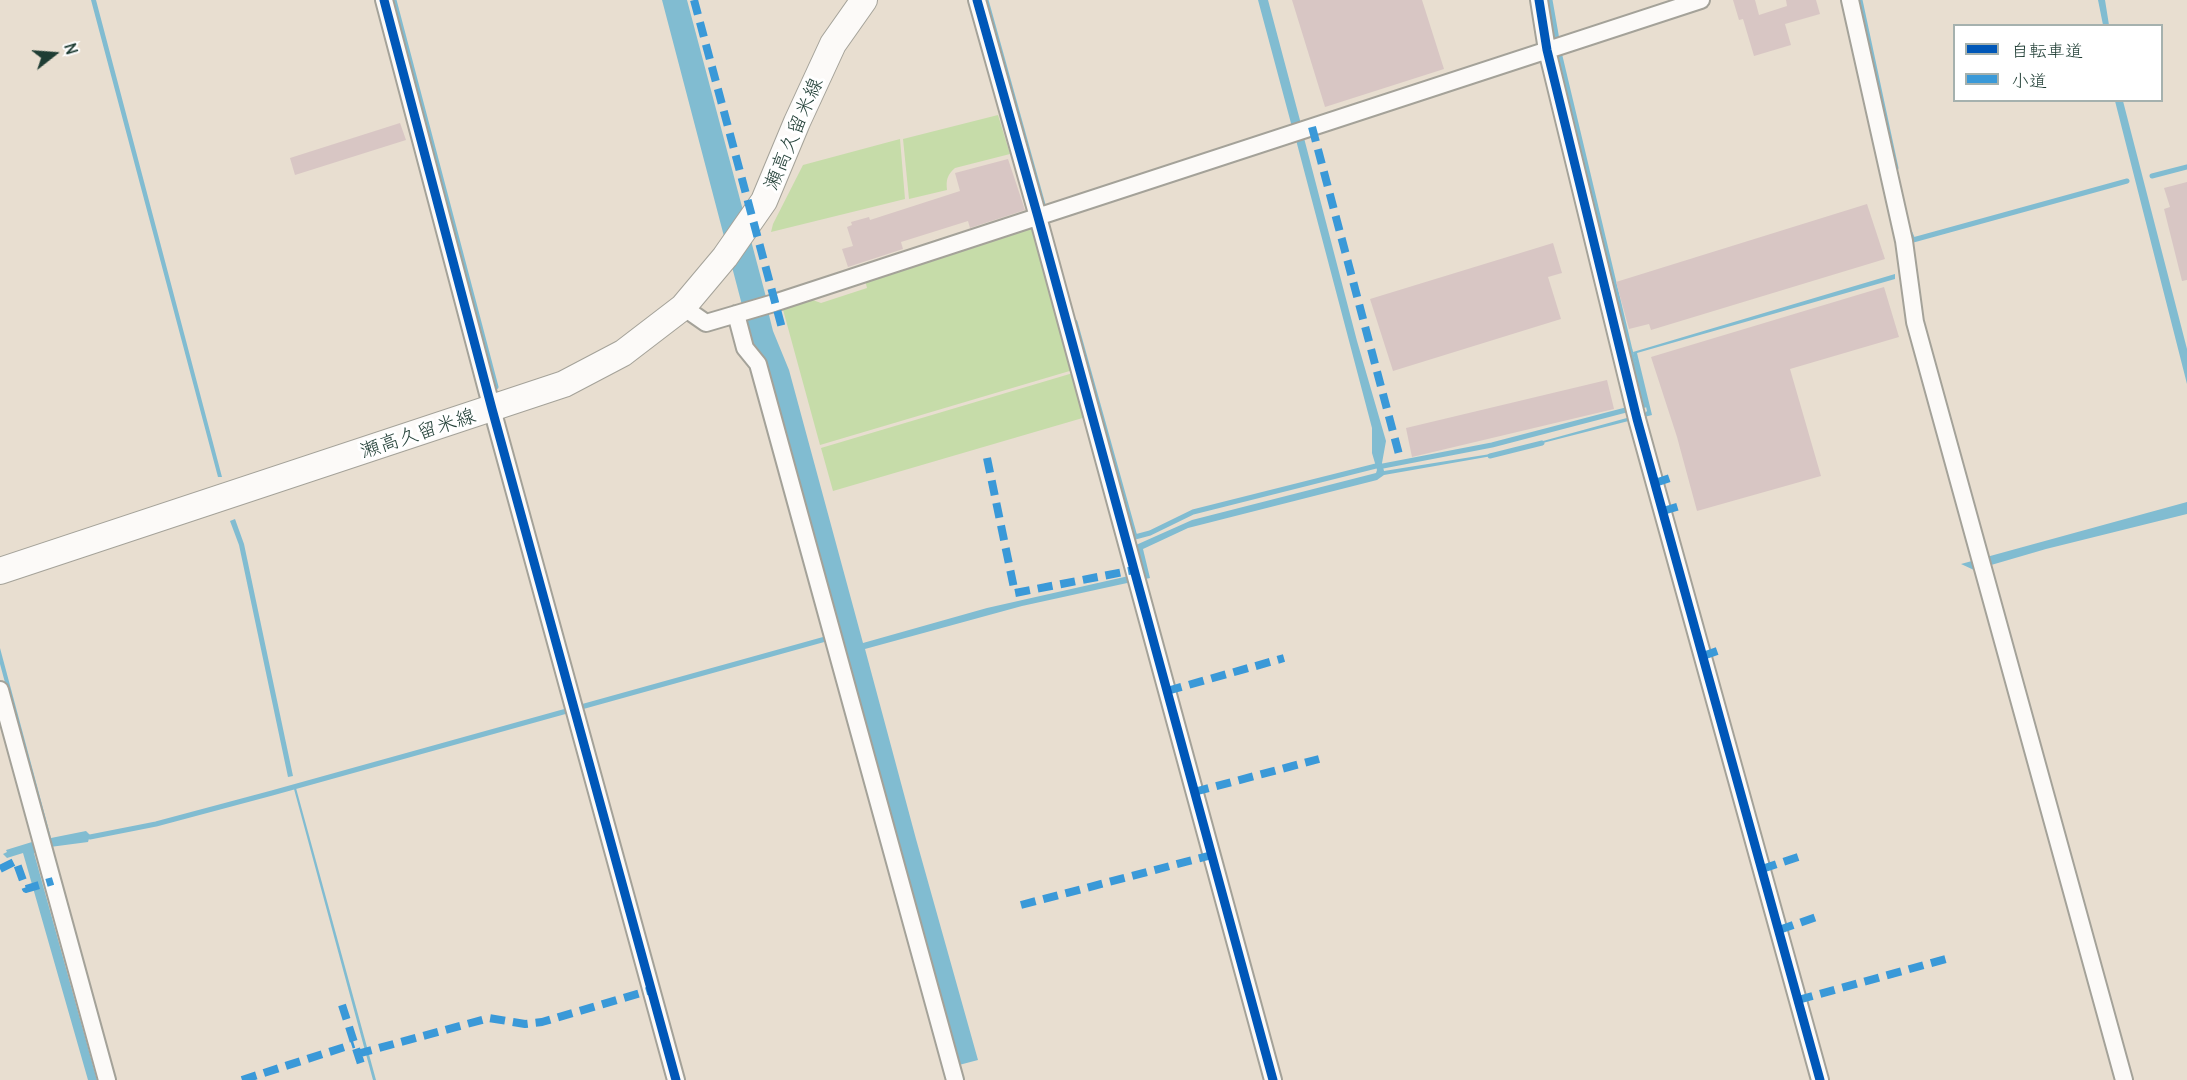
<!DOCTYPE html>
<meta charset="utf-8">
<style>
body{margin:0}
#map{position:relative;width:2187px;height:1080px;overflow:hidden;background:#e8ded0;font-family:Delius,"Klee One",sans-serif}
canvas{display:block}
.legend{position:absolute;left:1953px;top:24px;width:210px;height:78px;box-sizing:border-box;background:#fff;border:2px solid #a5b1ae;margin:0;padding:8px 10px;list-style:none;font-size:18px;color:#1f3d34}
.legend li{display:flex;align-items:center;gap:12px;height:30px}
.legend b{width:30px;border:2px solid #a5b1ae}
.north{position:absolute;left:24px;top:24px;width:60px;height:60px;-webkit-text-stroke:4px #fff;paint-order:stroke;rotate:73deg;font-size:16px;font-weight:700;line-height:24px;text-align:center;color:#1f3d34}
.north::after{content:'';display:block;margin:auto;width:21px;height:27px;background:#1f3d34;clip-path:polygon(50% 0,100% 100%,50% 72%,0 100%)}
</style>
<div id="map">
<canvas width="2187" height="1080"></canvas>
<ul class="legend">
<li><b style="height:8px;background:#0057b8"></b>自転車道</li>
<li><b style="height:8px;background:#3a99d8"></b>小道</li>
</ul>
<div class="north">N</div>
</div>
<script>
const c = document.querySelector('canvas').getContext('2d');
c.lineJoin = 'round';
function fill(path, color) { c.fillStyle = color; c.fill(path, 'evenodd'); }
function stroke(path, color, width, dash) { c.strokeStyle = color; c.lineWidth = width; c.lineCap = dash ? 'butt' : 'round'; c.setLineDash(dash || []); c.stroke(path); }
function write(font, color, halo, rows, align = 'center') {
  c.font = font + ' Delius,"Klee One",sans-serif'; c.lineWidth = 6; c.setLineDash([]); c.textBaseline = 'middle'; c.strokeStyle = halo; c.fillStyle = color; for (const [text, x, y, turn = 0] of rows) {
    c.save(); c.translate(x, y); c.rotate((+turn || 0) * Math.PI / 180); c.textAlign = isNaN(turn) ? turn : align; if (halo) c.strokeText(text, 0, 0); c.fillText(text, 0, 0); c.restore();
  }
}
const green = new Path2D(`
 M998 115 1010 154 955 168C947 175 946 180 947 190L909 199 903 139Z
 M900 139 905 199 771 232 773 224 803 165Z
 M1033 226 1073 370 820 445 782 306 810 299 821 303 867 288 865 280Z
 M1073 373 1086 417 833 491 821 448Z`);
const water = new Path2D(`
 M91 0H96L222 477H218Z
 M662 0H687L766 297 742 305Z
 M1258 0H1268L1301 124 1292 127Z
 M2098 0H2105L2109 25H2103Z
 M2115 101H2123L2187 349V384Z
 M1304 138 1357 341 1386 441 1382 463 1384 471 1503 452 1645 413 1647 411 1633 352 1895 274V279L1637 353 1652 415 1492 456 1384 475 1377 480 1188 528 1143 549 1150 578 1022 606 865 649 916 839 978 1060 959 1065 762 358 753 344 747 320 768 311 773 331 789 370 863 643 987 608 1142 573 1136 545 1192 520 1376 473 1377 470 1372 453V428L1296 140Z
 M2187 502V514L2046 549 1974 570 1961 564Z
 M235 519 244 544 293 776 288 777 239 545 230 521Z
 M0 648 51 838 86 831 90 835 88 842 50 847 34 853 97 1080H88L23 853 7 858 3 854 7 852 6 850 45 838 46 835 0 664Z
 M296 788 376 1080H373L294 789Z`);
const stream = new Path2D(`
 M394 0 496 387
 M986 0 1045 212
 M1550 0 1557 40
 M1860 0 1896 168
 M2152 176 2187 167
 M1910 233 1913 240 2127 181
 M1075 322 1135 537 1150 533 1193 512 1376 466
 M1490 456 1542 443
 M1383 466 1492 445 1645 405 1630 350 1559 52
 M90 837 156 824 272 793 829 638`);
const building = new Path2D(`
 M1292 0H1422L1444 69 1325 107Z
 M1733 0H1755L1759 15 1787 6 1786 0H1816L1820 14 1785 24 1791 45 1754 56 1743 19 1739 20Z
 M400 123 406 140 295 175 290 158Z
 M1008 159 1025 210 970 228 968 221 901 242 903 249 848 267 842 249 853 246 847 227 852 225 851 222 869 217 870 220 960 191 955 173Z
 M2187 182V280L2182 281 2164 209 2170 207 2164 188Z
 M1867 204 1885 259 1651 330 1649 324 1629 329 1616 282Z
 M1553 243 1562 273 1548 277 1561 319 1393 371 1370 299Z
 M1884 287 1899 337 1790 369 1821 476 1697 511 1677 437 1651 357Z
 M1607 380 1614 409 1412 457 1406 428Z`);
const minor = new Path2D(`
 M384 0 492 409 676 1080
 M977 0 1038 217 1273 1080
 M1539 0 1547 50 1637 419 1820 1080
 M1850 0 1904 241 1915 322 2124 1080
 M683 307 706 323 774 303 1701 0
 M736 314 745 348 758 364 955 1080
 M0 690 107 1080`);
const primary = new Path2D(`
 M0 571 564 384 623 353 683 307 725 257 764 201 797 122 833 44 864 0`);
const quiet = new Path2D(`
 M694 0 783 332
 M1312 127 1400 458
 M987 458 1015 593 1134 570
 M1655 483 1673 477
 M1663 511 1680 506
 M1703 656 1720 650
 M1167 691 1284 658
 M1194 792 1319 759
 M0 869 16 861 26 889 53 881
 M1762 869 1801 856
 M1021 905 1212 855
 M1779 930 1819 916
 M1798 1000 1953 957
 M342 1005 362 1067
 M357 1054 489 1018 525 1024 542 1022 651 990
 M242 1080 354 1044`);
const cycleway = new Path2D(`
 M384 0 492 409 676 1080
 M977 0 1038 217 1273 1080
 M1539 0 1547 50 1637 419 1820 1080`);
const streetNames = [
 ["瀬高久留米線",794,134,-67],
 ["瀬高久留米線",418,434,-18]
];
fill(green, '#c6dca9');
fill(water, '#81bcd1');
stroke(stream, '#81bcd1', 5);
fill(building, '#d8c6c4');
stroke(minor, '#a4a299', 20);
stroke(primary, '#a4a299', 28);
stroke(minor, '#fcfaf8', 16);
stroke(primary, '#fcfaf8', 26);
stroke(quiet, '#3a99d8', 8, [15, 8]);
stroke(cycleway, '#0057b8', 9);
write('20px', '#1f3d34', '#fff', streetNames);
</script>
